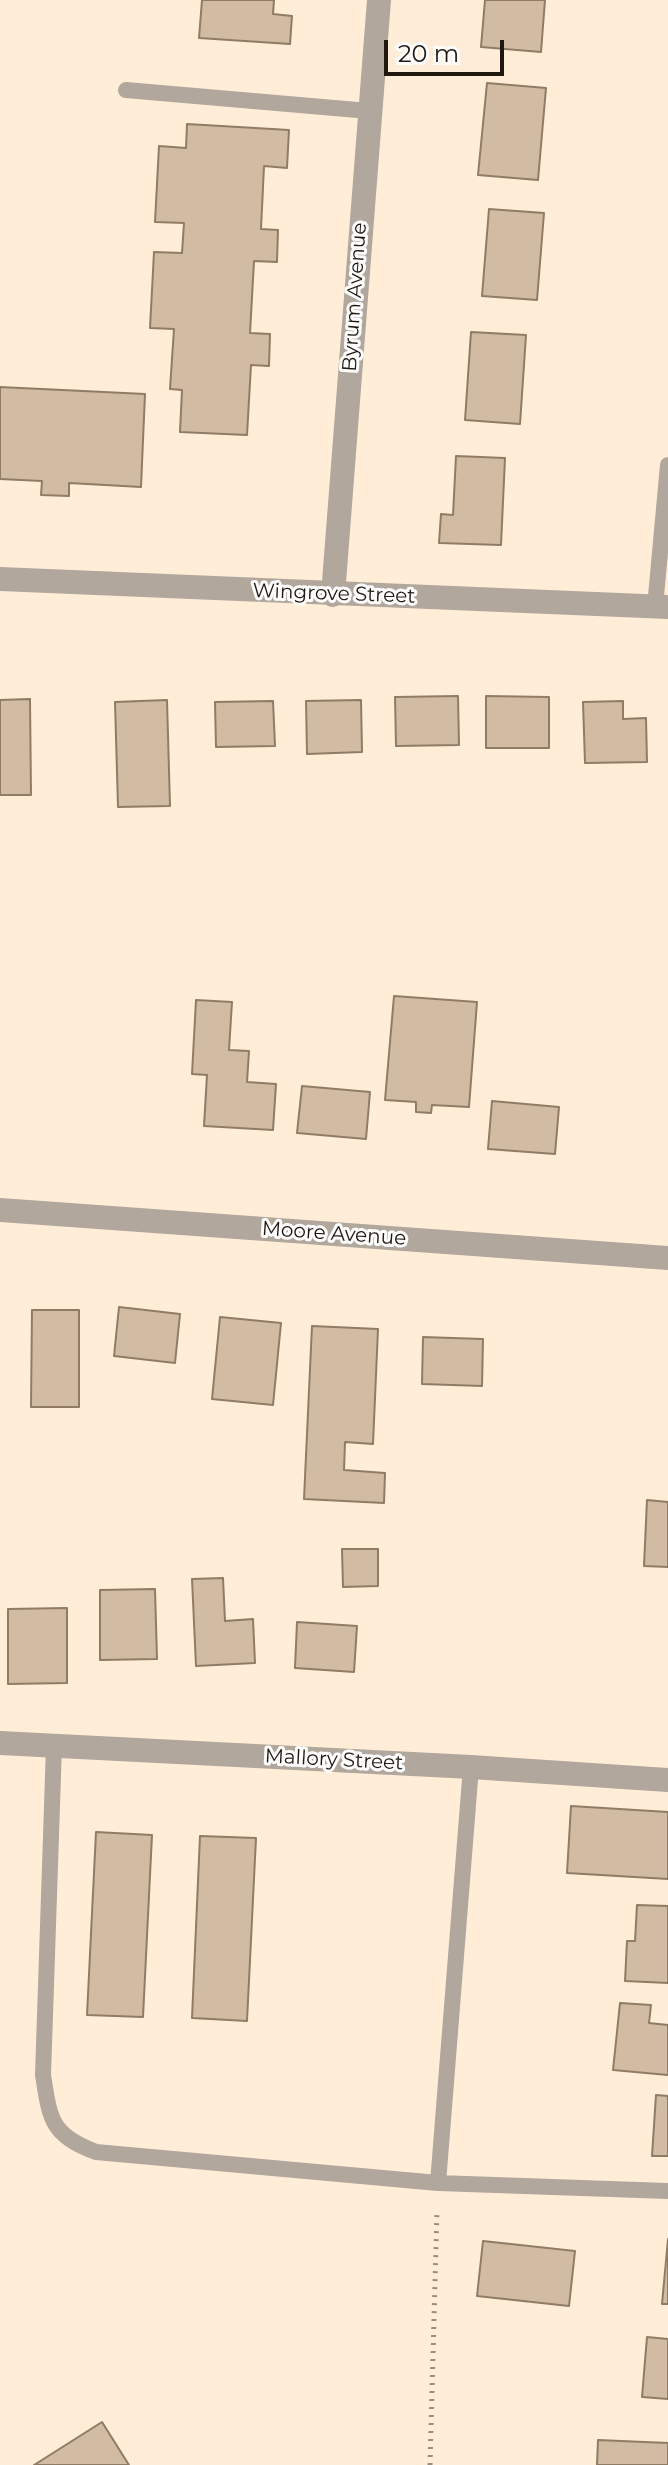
<!DOCTYPE html>
<style>
body{margin:0}
#map{position:relative;width:668px;height:2465px;overflow:hidden;background:#ffedd8;font-family:Montserrat,sans-serif}
canvas{display:block}
.scale{position:absolute;left:384px;top:40px;width:120px;height:36px;box-sizing:border-box;border:4px solid #20180f;border-top:0;padding-left:10px;font-size:24px;line-height:28px;white-space:nowrap;color:#20180f;-webkit-text-stroke:6px #fdfdfd;paint-order:stroke}
</style>
<div id="map">
<canvas width="668" height="2465"></canvas>
<div class="scale">20 m</div>
</div>
<script>
const c = document.querySelector('canvas').getContext('2d');
c.lineJoin = 'round';
function fill(path, color) { c.fillStyle = color; c.fill(path, 'evenodd'); }
function stroke(path, color, width, dash) { c.strokeStyle = color; c.lineWidth = width; c.lineCap = dash ? 'butt' : 'round'; c.setLineDash(dash || []); c.stroke(path); }
function write(font, color, halo, rows, align = 'center') {
  c.font = font + ' Montserrat,sans-serif'; c.lineWidth = 6; c.setLineDash([]); c.textBaseline = 'middle'; c.strokeStyle = halo; c.fillStyle = color; for (const [text, x, y, turn = 0] of rows) {
    c.save(); c.translate(x, y); c.rotate((+turn || 0) * Math.PI / 180); c.textAlign = isNaN(turn) ? turn : align; if (halo) c.strokeText(text, 0, 0); c.fillText(text, 0, 0); c.restore();
  }
}
const building = new Path2D(`
 M202 0H274L273 14 292 16 290 44 199 38Z
 M485 0H545L541 52 481 47Z
 M487 83 546 88 538 180 478 175Z
 M187 124 289 130 287 168 264 166 261 229 278 230 277 262 254 261 250 333 270 334 269 366 251 365 247 435 180 432 182 390 170 389 174 329 150 328 154 252 182 253 184 223 155 222 159 146 186 148Z
 M489 209 544 213 537 300 482 296Z
 M471 332 526 335 520 424 465 420Z
 M0 387 145 394 141 487 69 483V496L41 495 42 481 0 479Z
 M456 456 505 458 501 545 439 543 441 514 453 515Z
 M458 696 459 745 396 746 395 697Z
 M486 696 549 697V748H486Z
 M30 699 31 795H0V700Z
 M167 700 170 806 118 807 115 702Z
 M361 700 362 752 307 754 306 701Z
 M273 701 275 746 216 747 215 702Z
 M623 701V719L646 718 647 762 585 763 583 702Z
 M394 996 477 1002 469 1107 432 1105 431 1113 416 1112V1102L385 1100Z
 M196 1000 232 1002 229 1050 249 1051 247 1082 276 1084 273 1130 204 1126 207 1075 192 1074Z
 M302 1086 370 1092 366 1139 297 1133Z
 M492 1101 559 1107 555 1154 488 1149Z
 M119 1307 180 1314 175 1363 114 1356Z
 M32 1310H79V1407H31Z
 M220 1317 281 1323 273 1405 212 1399Z
 M312 1326 378 1329 373 1444 345 1442 344 1470 385 1473 384 1503 304 1499Z
 M423 1337 483 1339 482 1386 422 1384Z
 M647 1500 668 1502V1567L644 1566Z
 M342 1549H378V1586L343 1587Z
 M223 1578 225 1621 253 1619 255 1663 196 1666 192 1579Z
 M155 1589 157 1659 100 1660V1590Z
 M67 1608V1683L8 1684V1609Z
 M297 1622 357 1626 354 1672 295 1668Z
 M571 1806 668 1812V1879L567 1873Z
 M96 1832 152 1835 143 2017 87 2015Z
 M200 1836 256 1838 247 2021 192 2018Z
 M637 1905 668 1906V1983L625 1981 627 1941H635Z
 M620 2003 651 2005 649 2023 668 2025V2075L613 2070Z
 M656 2095 668 2096V2156H652Z
 M668 2239V2304H662Z
 M483 2241 575 2251 569 2306 477 2296Z
 M647 2337 668 2339V2399L642 2397Z
 M102 2422 129 2465H34Z
 M598 2440 668 2443V2465H597Z`);
const path = new Path2D(`
 M430 2465 437 2210`);
const service = new Path2D(`
 M126 90 369 111
 M655 607 668 465
 M54 1746 43 2075C50 2120 51 2135 96 2152L438 2183 668 2191
 M438 2183 471 1767`);
const minor = new Path2D(`
 M0 579 668 607
 M333 595 379 0
 M0 1210 668 1258
 M0 1743 471 1767 668 1780`);
const streetNames = [
 ["Byrum Avenue",355,297,-86],
 ["Wingrove Street",334,594,2],
 ["Moore Avenue",334,1234,4],
 ["Mallory Street",334,1760,3]
];
fill(building, '#d1bca3');
stroke(building, '#907c65', 2);
stroke(path, '#9b8e7e', 5, [2, 6]);
stroke(service, '#b1a79c', 16);
stroke(minor, '#b1a79c', 24);
write('20px', '#20180f', '#fdfdfd', streetNames);
</script>
